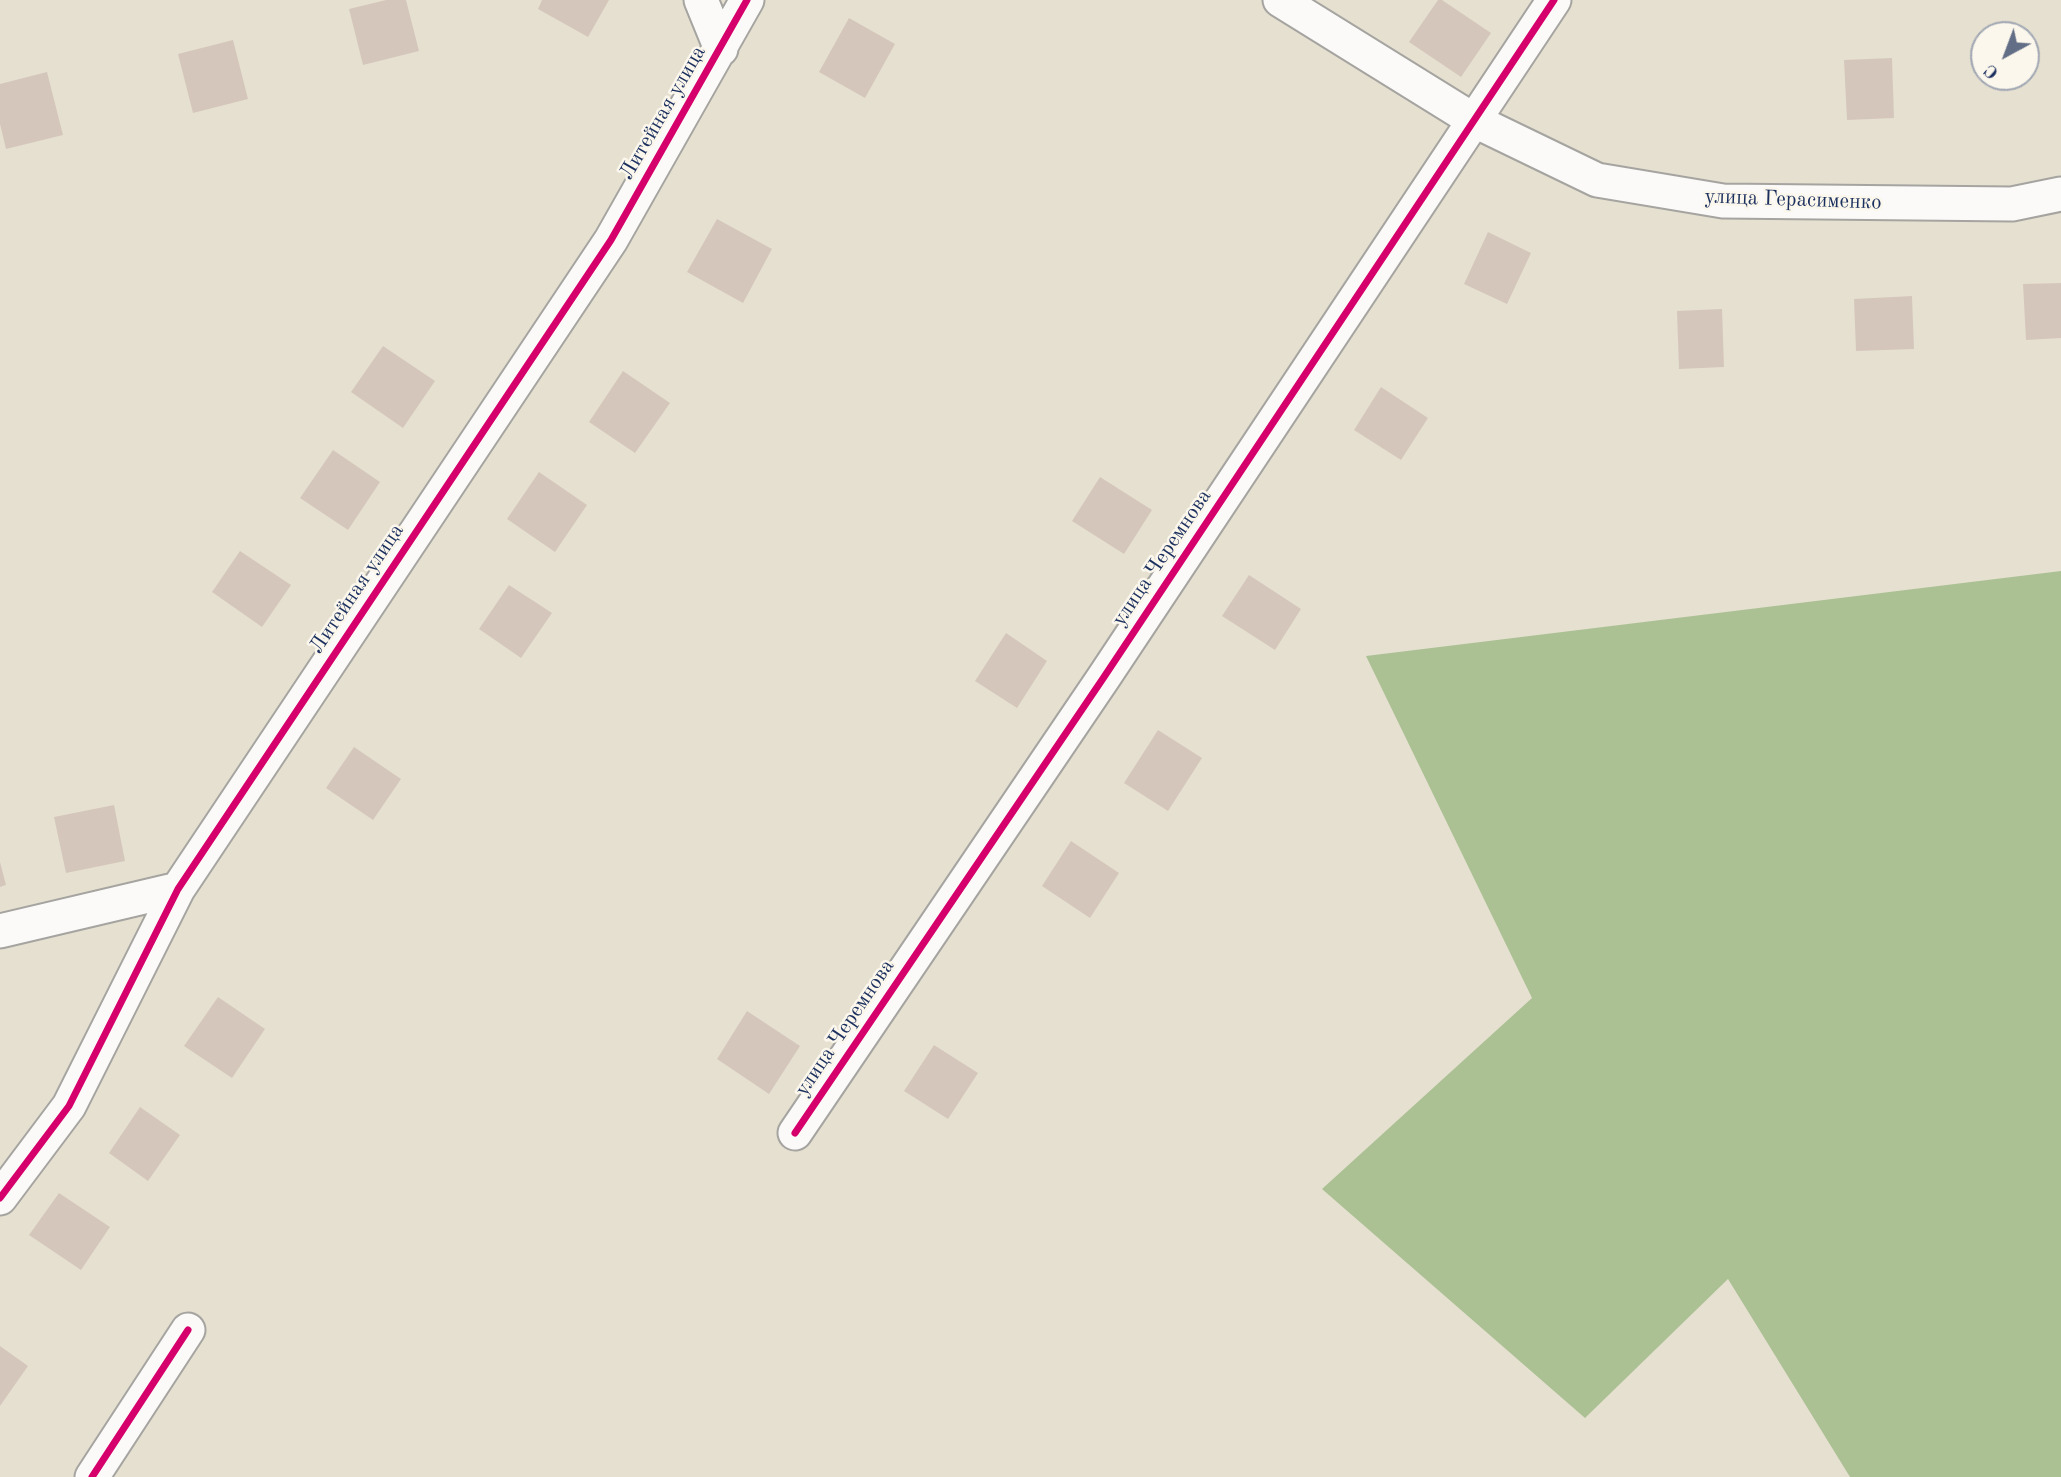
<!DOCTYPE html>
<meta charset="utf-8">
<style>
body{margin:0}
#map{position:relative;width:2061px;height:1477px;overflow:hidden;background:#e6e0d0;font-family:"Old Standard TT",serif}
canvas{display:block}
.north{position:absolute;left:1970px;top:21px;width:70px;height:70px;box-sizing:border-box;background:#fbf7ec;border:2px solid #a1a7b3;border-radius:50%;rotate:221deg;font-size:19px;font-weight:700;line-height:28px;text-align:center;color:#1b2f5e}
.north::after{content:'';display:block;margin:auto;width:24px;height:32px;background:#626d86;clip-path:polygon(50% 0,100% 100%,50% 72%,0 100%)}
</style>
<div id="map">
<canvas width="2061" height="1477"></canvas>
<div class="north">С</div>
</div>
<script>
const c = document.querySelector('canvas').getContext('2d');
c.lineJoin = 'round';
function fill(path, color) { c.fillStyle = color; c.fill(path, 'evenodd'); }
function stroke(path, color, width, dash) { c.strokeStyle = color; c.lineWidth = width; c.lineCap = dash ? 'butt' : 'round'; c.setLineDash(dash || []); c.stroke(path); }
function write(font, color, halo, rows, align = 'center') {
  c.font = font + ' "Old Standard TT",serif'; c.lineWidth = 5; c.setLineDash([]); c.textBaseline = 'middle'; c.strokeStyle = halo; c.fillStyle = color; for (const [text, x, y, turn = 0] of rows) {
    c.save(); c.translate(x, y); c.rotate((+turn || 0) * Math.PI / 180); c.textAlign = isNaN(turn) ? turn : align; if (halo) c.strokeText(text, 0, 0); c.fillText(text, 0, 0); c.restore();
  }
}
const forest = new Path2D(`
 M2061 571V1477H1850L1728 1279 1585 1418 1322 1189 1532 998 1366 656Z`);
const building = new Path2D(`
 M386 0H406L419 51 363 65 349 9Z
 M542 0H609L588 37 538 9Z
 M1438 0H1442L1491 33 1461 77 1409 42Z
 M849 18 895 44 865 98 819 72Z
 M233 40 248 99 193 113 178 54Z
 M1892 58 1894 118 1847 120 1844 60Z
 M47 72 63 135 6 149 0 124V84Z
 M717 219 772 249 743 303 687 272Z
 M1488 232 1531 253 1507 304 1464 284Z
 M2061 283V338L2026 340 2023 284Z
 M1912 296 1914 349 1856 351 1854 299Z
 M1722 309 1724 367 1679 369 1677 311Z
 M383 346 435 381 403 428 351 392Z
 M623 371 670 403 635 453 589 422Z
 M1381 387 1428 418 1401 460 1354 430Z
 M333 450 380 482 348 530 300 498Z
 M539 472 587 505 555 552 507 519Z
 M1100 477 1152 510 1124 554 1072 521Z
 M240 551 291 585 262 627 212 592Z
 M1249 575 1301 609 1275 650 1222 616Z
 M509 585 552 613 521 658 479 629Z
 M1006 633 1047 661 1017 708 975 681Z
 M1158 730 1202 758 1168 811 1124 783Z
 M354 747 401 779 373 820 326 788Z
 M114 805 125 861 66 873 54 817Z
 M1071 841 1119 873 1090 918 1042 886Z
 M0 862 6 885 0 887Z
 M218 997 265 1029 232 1078 184 1046Z
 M747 1011 800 1046 769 1094 717 1059Z
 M934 1045 978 1073 948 1119 904 1091Z
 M140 1107 180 1135 148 1181 109 1153Z
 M59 1193 110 1227 81 1270 29 1235Z
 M0 1346 28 1366 0 1406Z`);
const street = new Path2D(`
 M701 0 721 49
 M1280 0 1475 121 1597 180 1723 201 2012 204 2061 194
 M0 931 178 889
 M795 1133 1104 677 1554 0
 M0 1198 69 1106 178 889 611 240 747 0
 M92 1477 188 1330`);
const cycleway = new Path2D(`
 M795 1133 1104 677 1554 0
 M0 1198 69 1106 178 889 611 240 747 0
 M92 1477 188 1330`);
const streetNames = [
 ["Литейная улица",663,113,-60],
 ["улица Герасименко",1793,200,2],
 ["улица Черемнова",1162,558,-56],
 ["Литейная улица",357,589,-56],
 ["улица Черемнова",845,1028,-56]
];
fill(forest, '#abc194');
fill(building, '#d5c6bc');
stroke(street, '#a5a4a0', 37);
stroke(street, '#fbfaf8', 33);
stroke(cycleway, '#d6006c', 7);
write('21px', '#1b2f5e', '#fbf7ec', streetNames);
</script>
